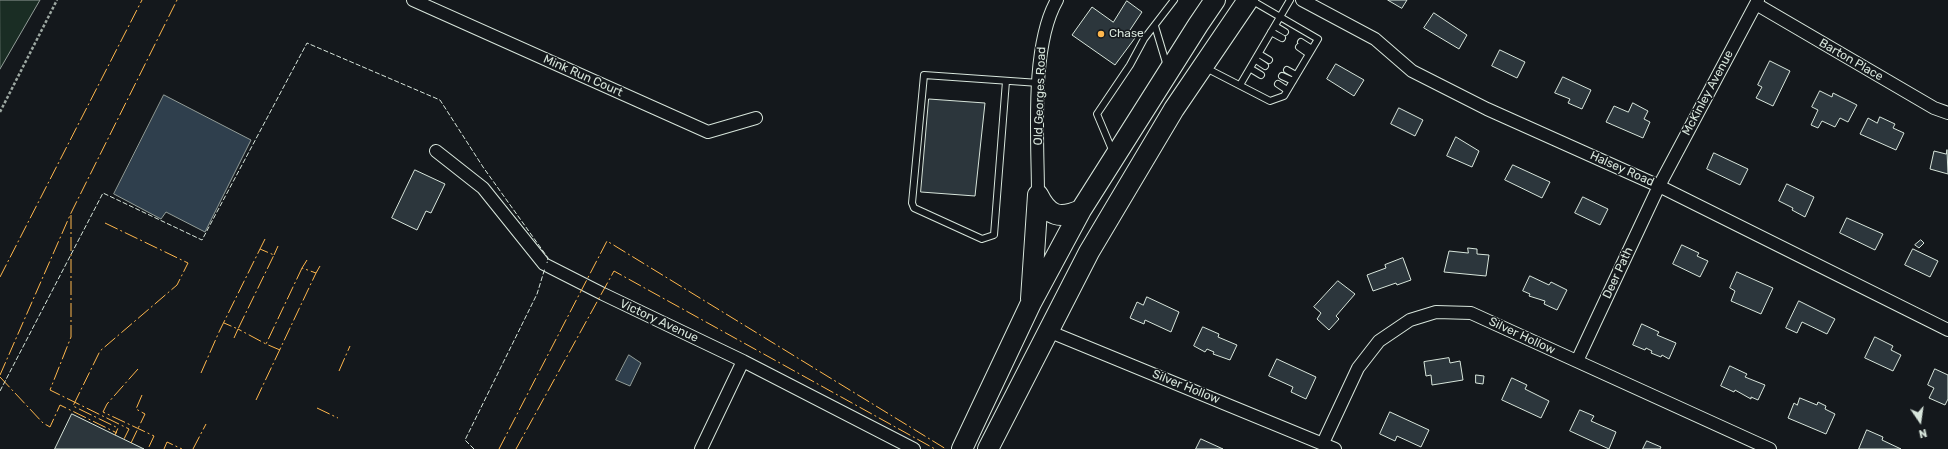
<!DOCTYPE html>
<style>
body{margin:0}
#map{position:relative;width:1948px;height:449px;overflow:hidden;background:#14181c;font-family:Rubik,sans-serif}
canvas{display:block}
.north{position:absolute;left:1900px;top:401px;width:40px;height:40px;-webkit-text-stroke:3px #14181c;paint-order:stroke;rotate:167deg;font-size:11px;font-weight:700;line-height:16px;text-align:center;color:#d8e6dc}
.north::after{content:'';display:block;margin:auto;width:14px;height:18px;background:#d8e6dc;clip-path:polygon(50% 0,100% 100%,50% 72%,0 100%)}
</style>
<div id="map">
<canvas width="1948" height="449"></canvas>
<div class="north">N</div>
</div>
<script>
const c = document.querySelector('canvas').getContext('2d');
c.lineJoin = 'round';
function fill(path, color) { c.fillStyle = color; c.fill(path, 'evenodd'); }
function stroke(path, color, width, dash) { c.strokeStyle = color; c.lineWidth = width; c.lineCap = dash ? 'butt' : 'round'; c.setLineDash(dash || []); c.stroke(path); }
function write(font, color, halo, rows, align = 'center') {
  c.font = font + ' Rubik,sans-serif'; c.lineWidth = 3; c.setLineDash([]); c.textBaseline = 'middle'; c.strokeStyle = halo; c.fillStyle = color; for (const [text, x, y, turn = 0] of rows) {
    c.save(); c.translate(x, y); c.rotate((+turn || 0) * Math.PI / 180); c.textAlign = isNaN(turn) ? turn : align; if (halo) c.strokeText(text, 0, 0); c.fillText(text, 0, 0); c.restore();
  }
}
const green = new Path2D(`
 M0 0H40L0 69Z`);
const water = new Path2D(`
 M164 95 251 140 205 232 166 212 161 219 114 194Z
 M629 355 641 363 630 386 616 380Z`);
const building = new Path2D(`
 M1388 0H1407L1402 8Z
 M1127 1 1142 12 1128 33 1135 38 1115 65 1072 35 1092 7 1113 22Z
 M1434 13 1467 35 1459 49 1424 28Z
 M1500 50 1525 62 1517 78 1492 66Z
 M1770 61 1790 71 1773 106 1756 98 1762 87 1758 85Z
 M1336 64 1364 80 1354 96 1327 79Z
 M1563 77 1591 90 1582 109 1568 103 1570 99 1555 93Z
 M1820 91 1832 97 1833 93 1857 105 1848 122 1840 118 1835 127 1822 121 1818 128 1811 125 1818 110 1812 107Z
 M929 99 985 103 975 196 921 192Z
 M1633 103 1648 111 1644 119 1650 122 1643 138 1606 122 1614 106 1628 112Z
 M1399 108 1423 120 1415 136 1391 124Z
 M1880 117 1895 124 1893 128 1904 133 1896 150 1860 134 1868 118 1877 123Z
 M1456 137 1479 151 1472 167 1447 156Z
 M1947 150 1948 174 1930 169 1934 151 1946 154Z
 M1714 153 1748 169 1740 185 1707 169Z
 M1513 165 1550 182 1542 198 1505 180Z
 M415 170 445 184 431 213 426 211 417 230 392 218Z
 M1787 184 1814 197 1805 217 1792 210 1793 208 1779 201Z
 M1583 197 1608 209 1600 225 1575 213Z
 M1847 218 1883 234 1875 250 1840 233Z
 M1921 240 1924 243 1919 248 1915 245Z
 M1682 245 1699 253 1697 256 1708 261 1700 277 1673 264Z
 M1468 248 1477 249V254L1489 255 1486 276 1444 272 1449 251 1468 253Z
 M1913 249 1938 261 1930 277 1905 265Z
 M1403 258 1411 280 1397 285 1396 283 1373 291 1367 275 1386 268 1385 265Z
 M1737 272 1773 288 1761 314 1731 301 1735 291 1730 288Z
 M1530 276 1549 285 1551 282 1567 290 1557 310 1544 304 1545 301 1529 296 1530 294 1523 291Z
 M1338 281 1355 294 1336 316 1339 319 1329 330 1317 319 1321 313 1314 307Z
 M1147 297 1179 312 1171 332 1145 320 1144 324 1130 318 1137 302 1143 305Z
 M1799 301 1835 319 1827 334 1802 322 1797 333 1786 328Z
 M1642 324 1659 332 1657 335 1676 343 1669 359 1662 355 1661 357 1651 353 1652 351 1646 348 1645 350 1633 345Z
 M1203 327 1219 334 1218 337 1237 345 1230 360 1213 354 1214 352 1207 349 1205 352 1194 346Z
 M1875 337 1893 346 1891 350 1901 355 1893 371 1865 358Z
 M1449 358 1450 363 1460 361 1463 380 1432 385 1431 375 1426 376 1424 362Z
 M1277 359 1316 377 1306 399 1291 392 1293 387 1269 376Z
 M1730 366 1747 374 1745 377 1765 385 1758 400 1751 397V399L1735 390 1734 392 1721 386Z
 M1935 369 1948 375V399L1945 405 1929 398 1934 388 1928 385Z
 M1476 375 1484 376 1483 384 1476 383Z
 M1512 378 1527 385 1525 389 1549 401 1541 418 1502 400Z
 M1800 398 1817 405 1818 402 1826 406 1825 409 1835 414 1826 434 1788 418 1794 403 1797 405Z
 M1580 410 1594 416 1591 421 1616 432 1609 449 1570 431Z
 M1390 412 1429 430 1421 447 1397 436 1395 441 1380 434Z
 M72 414 115 435 144 449H55Z
 M1867 430 1883 437 1882 440 1901 449H1859Z
 M1201 439 1223 449H1196Z
 M1647 441 1661 447 1660 449H1643Z`);
const path = new Path2D(`
 M0 112 57 0`);
const service = new Path2D(`
 M1155 26 1167 66
 M1275 26 1285 32
 M1271 32 1282 38
 M1301 42 1312 49
 M1299 47 1309 54
 M1259 54 1269 60
 M1256 60 1265 66
 M1206 68 1270 101 1284 96 1318 39 1251 0
 M1251 69 1261 75
 M1287 70 1296 75
 M1282 76 1293 81
 M1006 81 994 235 982 239 914 208 912 203 924 75 1039 83
 M1278 84 1287 90
 M1240 85 1290 0
 M1113 152 1097 114 1130 65 1144 39 1174 0`);
const minor = new Path2D(`
 M413 0 708 132 756 118
 M1302 0 1375 39 1412 71 1487 109 1659 186 1948 330
 M1756 4 1934 108 1948 113
 M436 151 483 188 544 264 603 294 743 361 914 449
 M1038 195C1038 140 1030 47 1057 0
 M1048 331 1335 449
 M1577 361 1659 186 1758 0
 M1323 443 1358 368 1379 341 1410 320 1436 312 1471 313 1770 449
 M701 449 743 361`);
const trunk = new Path2D(`
 M1038 195C1049 217 1060 219 1081 210
 M1031 299 1038 195
 M962 449 1031 303 1081 210 1198 25 1215 0
 M988 449 1089 252 1174 109 1248 0`);
const fence = new Path2D(`
 M0 391 103 193 202 240 307 43 440 100 483 167 548 258 547 263
 M474 449 465 440 537 294 545 268`);
const power = new Path2D(`
 M71 215V337L50 390 129 429 124 439
 M105 223 188 263 177 285 100 351 73 406 118 428 115 435
 M260 249 265 239
 M274 255 278 246
 M302 268 307 260
 M316 273 320 266
 M0 277 142 0
 M234 338 238 329 266 344
 M138 369 107 404 103 412 154 436 148 449
 M339 371 350 346
 M201 373 219 332 260 249 274 255 238 329 224 323
 M0 375 71 213 177 0
 M0 377 43 423 50 427 60 405 117 433
 M256 400 316 273 302 268 266 344 280 350
 M317 408 338 418
 M131 443 145 414 136 409 142 395
 M164 449 167 442 182 449
 M193 449 206 424
 M499 449 607 241 946 449
 M516 449 614 271 935 449`);
const markers = [
 [1101,34,4,"#ffb74d"]
];
const poiNames = [
 ["Chase",1109,34]
];
const streetNames = [
 ["Barton Place",1851,60,30],
 ["Mink Run Court",583,76,24],
 ["McKinley Avenue",1708,93,-62],
 ["Old Georges Road",1040,96,-88],
 ["Halsey Road",1622,169,24],
 ["Deer Path",1618,273,-65],
 ["Victory Avenue",659,321,25],
 ["Silver Hollow",1522,336,25],
 ["Silver Hollow",1186,387,22]
];
fill(green, '#1a2d24');
stroke(green, '#939e99', 1);
fill(water, '#2f3f4d');
stroke(water, '#939e99', 1);
fill(building, '#2c363c');
stroke(building, '#d8e6dc', 1);
stroke(service, '#d8e6dc', 8);
stroke(minor, '#d8e6dc', 14);
stroke(trunk, '#d8e6dc', 22);
stroke(path, '#9da8a2', 2.5, [3, 2]);
stroke(service, '#14181c', 6);
stroke(minor, '#14181c', 12);
stroke(trunk, '#14181c', 20);
stroke(fence, '#d8e6dc', 1, [5, 2]);
stroke(power, '#ffb74d', 1, [14, 3, 2, 3]);
for (const [x, y, r, color] of markers) { const dot = new Path2D(); dot.arc(x, y, r, 0, 2 * Math.PI); c.fillStyle = color; c.fill(dot); stroke(dot, '#14181c', 1.5); }
write('12px', '#d8e6dc', '#14181c', poiNames, 'left');
write('12px', '#d8e6dc', '#14181c', streetNames);
</script>
